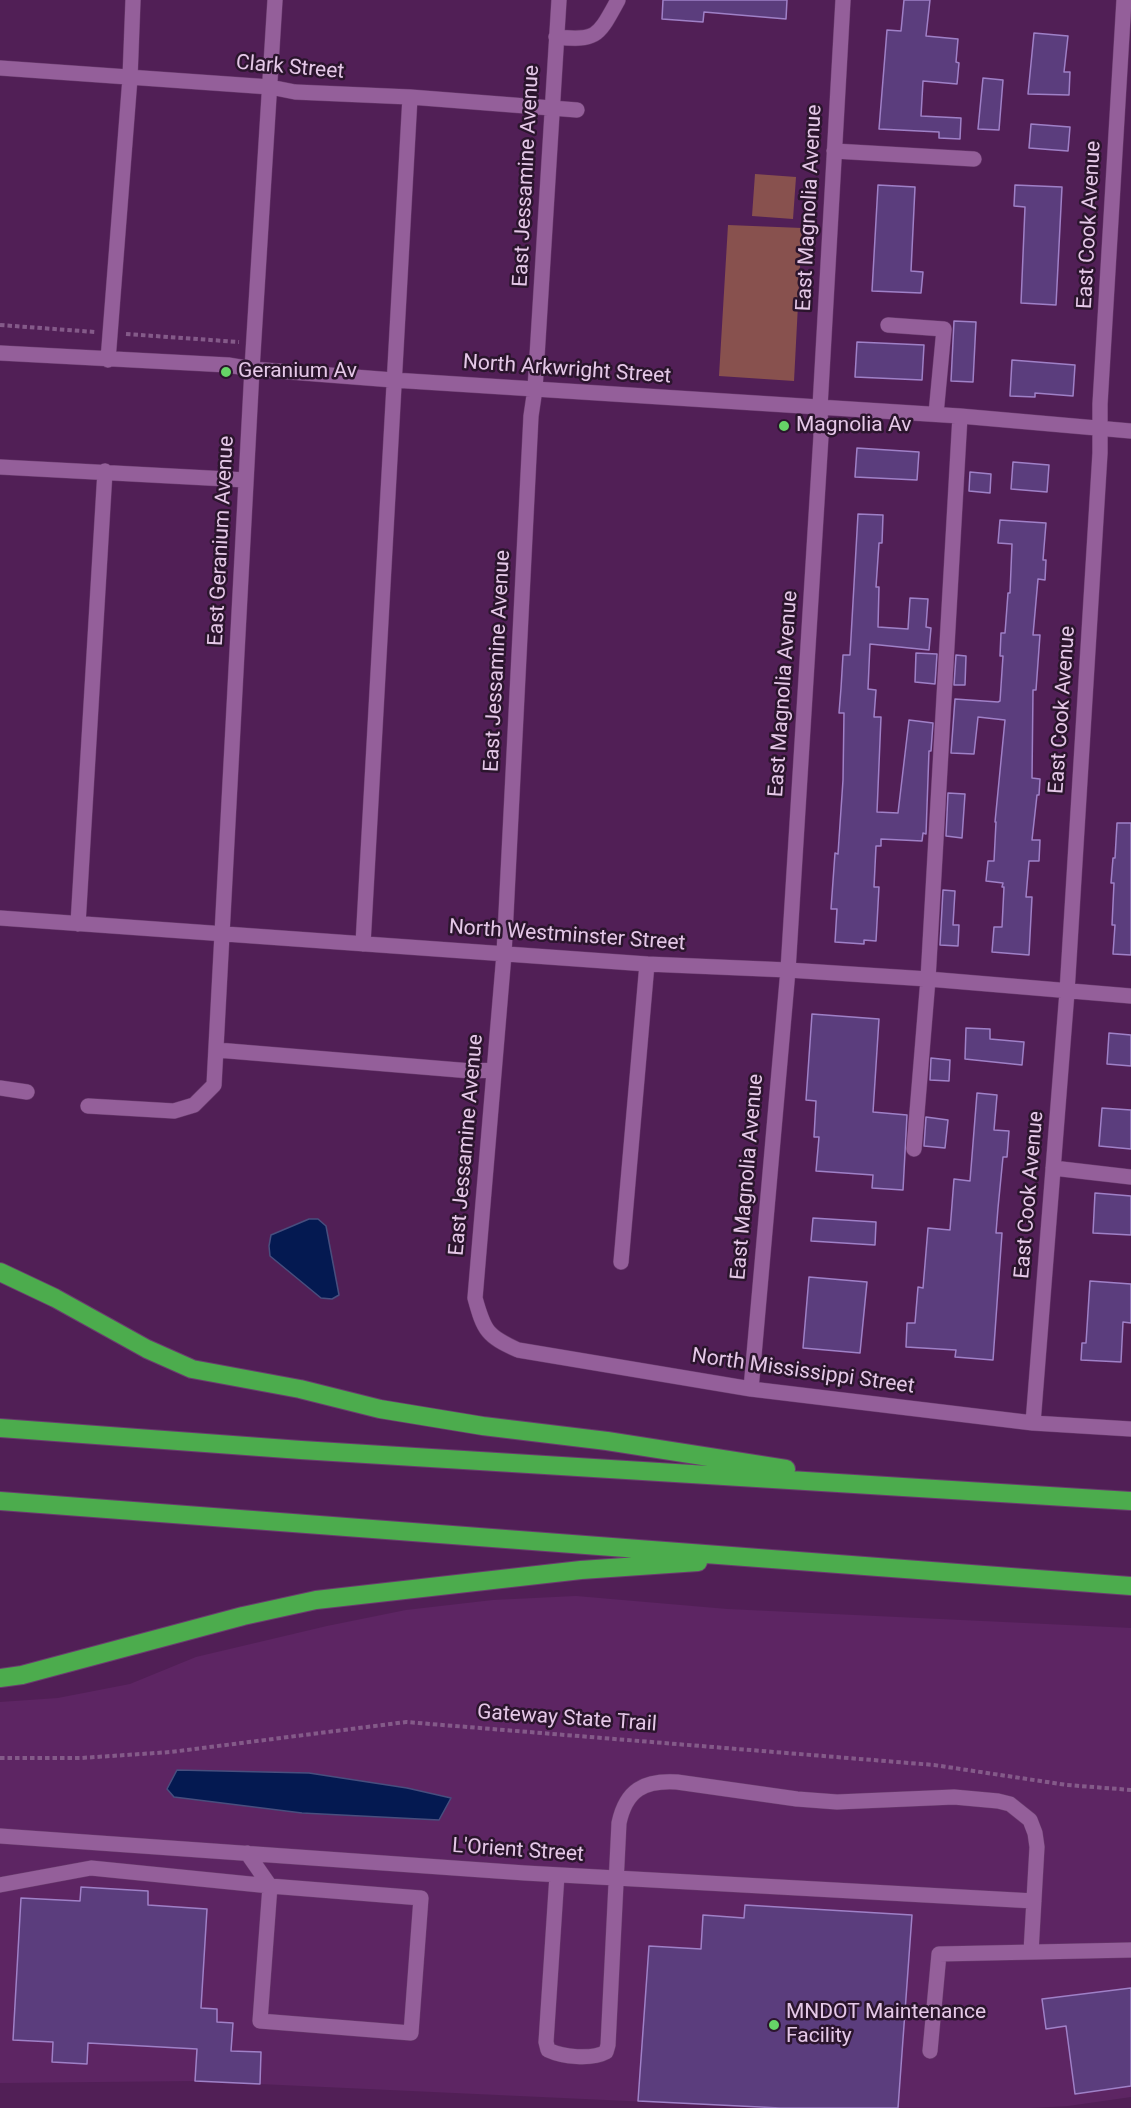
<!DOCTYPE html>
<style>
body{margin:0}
canvas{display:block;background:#511f56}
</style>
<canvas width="1131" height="2108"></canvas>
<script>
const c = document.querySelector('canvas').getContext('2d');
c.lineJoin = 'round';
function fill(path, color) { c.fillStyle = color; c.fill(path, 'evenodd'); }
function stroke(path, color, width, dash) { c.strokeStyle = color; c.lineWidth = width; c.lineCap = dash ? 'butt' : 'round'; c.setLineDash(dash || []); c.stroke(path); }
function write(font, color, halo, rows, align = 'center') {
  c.font = font + ' Roboto,sans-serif'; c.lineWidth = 5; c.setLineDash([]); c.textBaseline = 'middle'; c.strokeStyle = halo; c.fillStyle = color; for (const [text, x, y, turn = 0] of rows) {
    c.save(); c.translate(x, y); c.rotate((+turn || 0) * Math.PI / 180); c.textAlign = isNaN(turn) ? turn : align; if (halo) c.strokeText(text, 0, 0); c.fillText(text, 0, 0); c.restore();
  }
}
const built = new Path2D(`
 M576 1596 727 1609 1131 1628V2097L1068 2106 1031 2108H780L195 2081 0 2083V1702L58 1698 130 1684 196 1657 327 1626 406 1610 493 1600Z`);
const green = new Path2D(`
 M755 174 796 177 793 219 752 216Z
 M728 225 802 228 794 381 719 376Z`);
const water = new Path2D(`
 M309 1219H318L326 1226 339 1295 332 1299 321 1298 270 1256 269 1246 271 1235Z
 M177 1770 309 1773 407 1788 451 1798 439 1820 302 1813 174 1797 167 1789Z`);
const building = new Path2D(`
 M663 0H787L786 19 704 12 703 22 662 19Z
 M904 0H930L926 36 958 39 956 62 959 63 957 84 923 81 921 116 961 118 960 139 939 138V132L879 129 887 30 901 31Z
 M1034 33 1068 36 1064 72H1070L1069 95 1028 94Z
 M983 78 1003 80 999 130 978 129Z
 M1031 124 1070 127 1068 151 1029 148Z
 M878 185 915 187 911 271 923 272 921 293 872 291Z
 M1015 185 1062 187 1056 305 1021 303 1025 207 1014 206Z
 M954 321 976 322 973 382 951 381Z
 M857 342 924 345 922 380 855 377Z
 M1012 360 1075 365 1073 396 1035 393V397L1010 396Z
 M857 448 919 452 917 480 855 477Z
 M1013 462 1049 465 1047 492 1011 489Z
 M970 472 991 474 990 493 969 491Z
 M858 514 883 515 882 543H879L876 587H879L878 627 908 629 910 598 928 599 926 627 931 628 929 650 870 644 868 689 876 690 874 717H881L877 812 898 813 909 720 933 723 931 751H929L926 834 923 833 922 841 881 839V846H876L874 887H879L876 941 864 940V944L835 942 837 909H831L835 853 838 854 843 780 844 713H839L841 688 843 655H850Z
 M1000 520 1046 523 1043 560H1046L1045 580 1038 579 1033 635H1040L1036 690H1033L1032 778 1040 779 1039 795H1037L1032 840H1040L1039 861H1029L1026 897H1032L1029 955 992 952 994 927H1002L1004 887H1002L1003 883 986 881 988 861H994L996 822H995L1005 720 978 717 974 754 951 753 955 699 998 702 1000 701 1003 656H1000L1001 633H1005L1008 593H1010L1012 544 998 543Z
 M916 653 937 654 935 684 915 682Z
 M956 655 966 656 965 685H954Z
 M948 793 965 794 962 838 946 836Z
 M1117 823H1131V955L1113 954 1115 925H1112L1114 883H1111L1113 858H1115Z
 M943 890 955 891 953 925H959L958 946 940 945Z
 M812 1014 879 1019 873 1112 907 1115 903 1190 872 1188 873 1175 816 1171 819 1137H814L816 1101 806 1100Z
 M966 1028 990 1029V1039L1024 1042 1022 1065 965 1059Z
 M1109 1033 1131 1035V1066L1107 1064Z
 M931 1058 950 1060 949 1081 930 1080Z
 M977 1093 997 1095 994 1130 1009 1131 1007 1157H1003L998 1208 996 1233H1002L993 1360 955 1357 956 1350 906 1347 907 1323H915L918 1287 923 1288 928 1228 950 1230 954 1179 970 1181Z
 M1102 1108 1131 1110V1149L1099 1146Z
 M926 1117 948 1120 945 1148 924 1146Z
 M1095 1193 1131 1196V1235L1093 1233Z
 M813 1218 876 1222 875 1245 811 1241Z
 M809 1277 867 1282 860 1353 803 1348Z
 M1090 1281 1131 1284V1323L1123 1322 1121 1362 1081 1360 1082 1343H1086Z
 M81 1887 148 1891V1905L207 1909 201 2008 217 2009V2022L233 2023 231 2051 261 2052 260 2084 195 2081 197 2049 88 2043 87 2064 52 2062 53 2042 13 2040 21 1898 80 1901Z
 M745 1905 912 1915 898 2108H780L638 2101 649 1946 701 1949 703 1915 744 1918Z
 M1131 1988V2086L1075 2094 1066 2026 1046 2029 1042 1999Z`);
const path = new Path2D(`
 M0 325 95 332
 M126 334 239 342
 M0 1758H81L171 1752 406 1722 934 1765 1067 1785 1131 1790`);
const minor = new Path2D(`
 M559 0 535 389 531 416 504 954 475 1298C484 1331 487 1336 518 1350L751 1389 1033 1423 1131 1429
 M556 37C598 41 598 36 618 0
 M0 68 270 87 295 92 410 97 577 110
 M834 151 974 159
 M888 325 944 329 936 414
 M0 353 228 365 252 369 393 380 960 416 1131 431
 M108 360 130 78 133 0
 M0 467 246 480
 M0 918 647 964 788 970 928 979 1131 996
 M78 924 105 471
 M363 944 410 97
 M217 1050 471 1071 494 1070
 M0 1088 27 1092
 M88 1106 174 1111 194 1105 214 1085 252 369 275 0
 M914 1149 928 979 960 416
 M1053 1168 1131 1177
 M621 1262 647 964
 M751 1389 788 970 821 436 820 407 843 0
 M1033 1423 1067 992 1100 453V404L1124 0
 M0 1836 525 1873 1034 1901
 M557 1875 546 2042 548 2050C563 2057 591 2060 606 2052L608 2045 619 1823C626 1790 644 1780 677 1782L797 1799 837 1802 954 1797 998 1801 1010 1804 1030 1820 1035 1833 1037 1847 1031 1952
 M0 1885 91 1868 270 1886 421 1898 411 2033 260 2021 270 1886 247 1853
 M930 2051 939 1954 1131 1950`);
const highway = new Path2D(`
 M0 1272 55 1298 147 1349 192 1369 300 1389 380 1409 483 1426 607 1441 786 1469
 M0 1428 301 1450 1131 1501
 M0 1501 1131 1586
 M0 1678 22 1675 243 1616 316 1600 581 1570 698 1562`);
const markers = [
 [226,372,6,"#66d467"],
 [784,426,6,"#66d467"],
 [774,2025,6,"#66d467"]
];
const streetNames = [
 ["Clark Street",290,68,5],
 ["East Jessamine Avenue",527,176,-87],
 ["East Magnolia Avenue",810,208,-87],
 ["East Cook Avenue",1090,225,-87],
 ["North Arkwright Street",567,370,4],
 ["East Geranium Avenue",222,541,-87],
 ["East Jessamine Avenue",498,661,-87],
 ["East Magnolia Avenue",784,694,-86],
 ["East Cook Avenue",1063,710,-86],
 ["North Westminster Street",567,936,4],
 ["East Jessamine Avenue",467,1145,-85],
 ["East Magnolia Avenue",748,1177,-85],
 ["East Cook Avenue",1030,1195,-85],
 ["North Mississippi Street",803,1372,8],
 ["Gateway State Trail",567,1719,4],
 ["L'Orient Street",518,1851,4]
];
const poiNames = [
 ["Geranium Av",238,372],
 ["Magnolia Av",796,426],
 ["MNDOT Maintenance",786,2013],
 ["Facility",786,2037]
];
fill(built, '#5d2563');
fill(green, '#88514e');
fill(water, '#041951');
stroke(water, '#484e7e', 1.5);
fill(building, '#5b3d7d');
stroke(building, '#9f80c7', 1.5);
stroke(minor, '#6a3d6e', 16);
stroke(highway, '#6a3d6e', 20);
stroke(path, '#845a89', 4, [4.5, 3]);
stroke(minor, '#945f9a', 15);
stroke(highway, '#4cac4d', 18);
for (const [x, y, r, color] of markers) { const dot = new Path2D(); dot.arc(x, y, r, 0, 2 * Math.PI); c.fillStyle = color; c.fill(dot); stroke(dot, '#2b152d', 2); }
write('21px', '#e5c8e8', '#2b152d', streetNames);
write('21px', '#e5c8e8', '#2b152d', poiNames, 'left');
</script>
